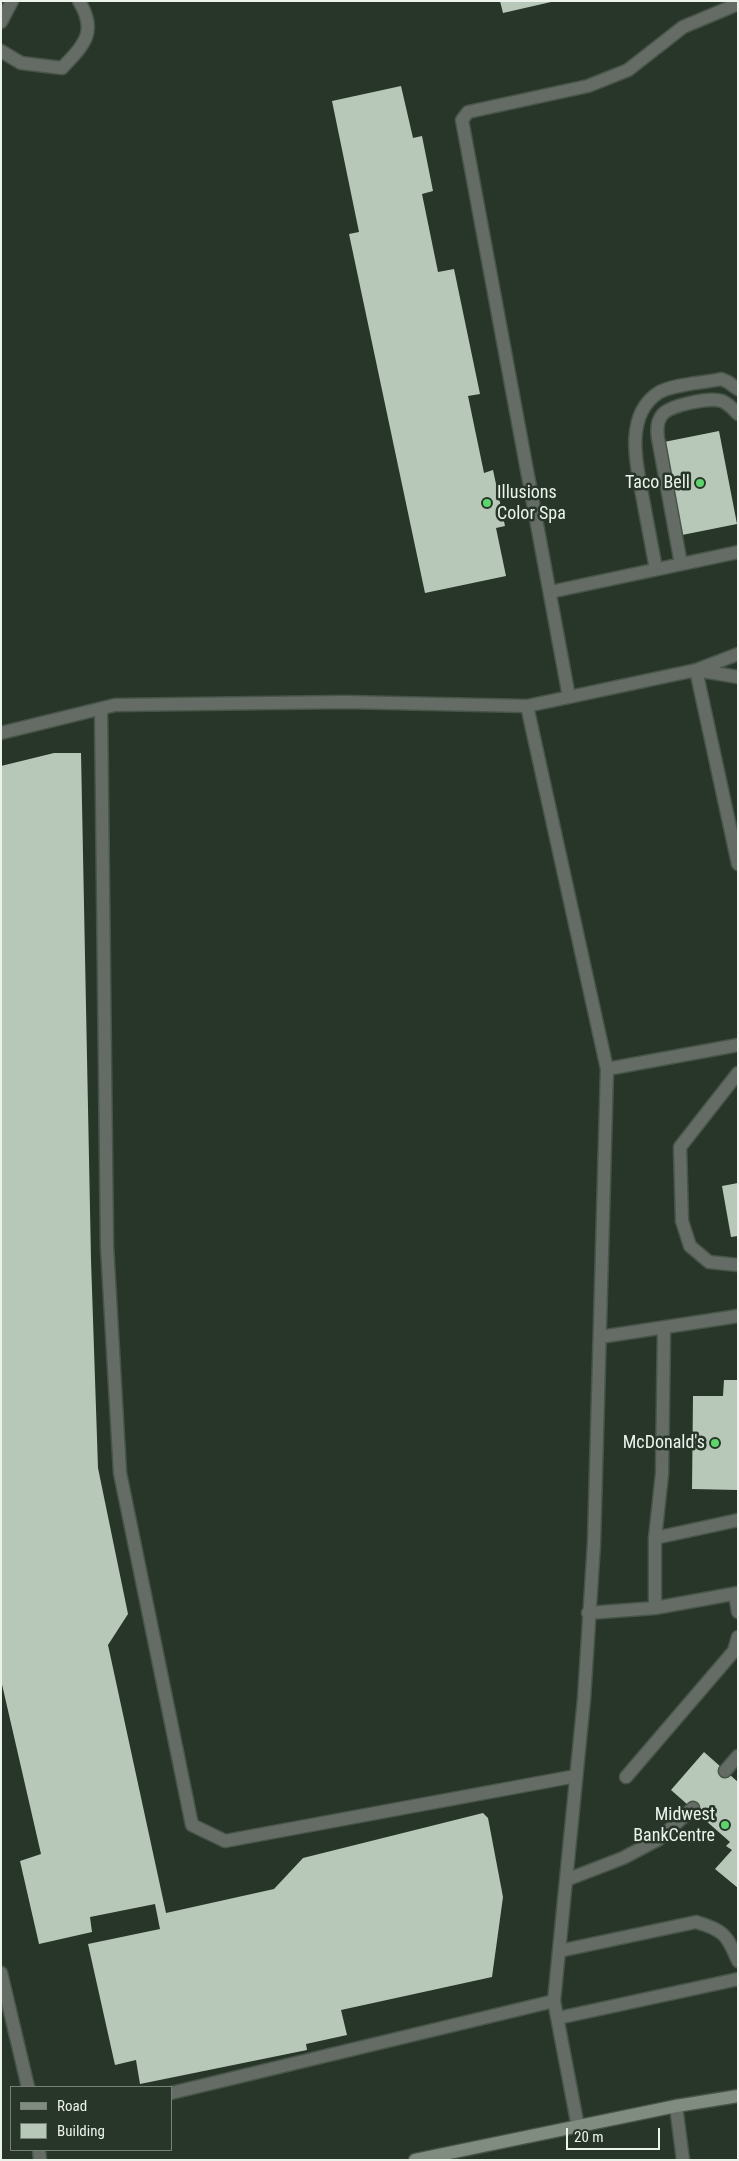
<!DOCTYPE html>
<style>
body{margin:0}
#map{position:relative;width:739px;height:2161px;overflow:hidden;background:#283629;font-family:"Roboto Condensed",sans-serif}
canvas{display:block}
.frame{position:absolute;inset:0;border:2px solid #ebf3eb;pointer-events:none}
.legend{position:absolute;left:10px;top:2086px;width:162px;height:65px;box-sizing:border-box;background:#283629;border:1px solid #768277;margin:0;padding:6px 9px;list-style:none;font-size:15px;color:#ebf3eb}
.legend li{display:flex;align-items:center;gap:10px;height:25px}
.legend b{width:25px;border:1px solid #768277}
.scale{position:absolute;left:566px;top:2128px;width:94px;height:22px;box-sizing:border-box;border:2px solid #ebf3eb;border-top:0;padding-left:6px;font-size:15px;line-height:18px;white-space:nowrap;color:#ebf3eb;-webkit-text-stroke:4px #283629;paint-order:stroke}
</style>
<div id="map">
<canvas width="739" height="2161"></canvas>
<div class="frame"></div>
<ul class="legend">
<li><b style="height:6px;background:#818c81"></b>Road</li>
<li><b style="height:14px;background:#b7c8b8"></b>Building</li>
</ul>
<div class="scale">20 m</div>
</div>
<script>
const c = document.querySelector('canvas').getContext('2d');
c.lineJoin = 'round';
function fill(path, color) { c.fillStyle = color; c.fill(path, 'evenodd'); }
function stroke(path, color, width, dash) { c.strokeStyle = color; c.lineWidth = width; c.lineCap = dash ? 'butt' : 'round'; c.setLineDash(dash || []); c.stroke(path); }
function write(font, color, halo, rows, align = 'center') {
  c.font = font + ' "Roboto Condensed",sans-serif'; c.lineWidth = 5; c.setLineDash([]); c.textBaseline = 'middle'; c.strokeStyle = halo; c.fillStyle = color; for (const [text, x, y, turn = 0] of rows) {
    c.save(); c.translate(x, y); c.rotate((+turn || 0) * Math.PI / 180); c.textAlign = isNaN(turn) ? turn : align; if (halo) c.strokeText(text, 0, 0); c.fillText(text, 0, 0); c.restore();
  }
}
const building = new Path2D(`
 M500 1H551V2L503 13Z
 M401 86 413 138 422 136 433 191 422 194 438 272 454 269 480 394 468 396 484 473 493 470 505 526 496 528 506 576 425 593 349 234 359 232 332 101Z
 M719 431 737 524 682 535 664 442Z
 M54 753H81L91 1260 98 1468 128 1614 108 1645 166 1913 274 1889 303 1858 483 1813 488 1818 503 1897 492 1977 341 2010 347 2035 306 2044 307 2050 140 2084 136 2060 115 2065 88 1944 160 1929 155 1904 90 1917 92 1932 39 1944 20 1861 41 1854 1 1680V766Z
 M738 1183V1236L731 1237 722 1186Z
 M724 1380H738V1490L692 1489 693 1396H723Z
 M704 1752 738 1782V1888L715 1869 732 1850 726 1846 730 1842 671 1790Z`);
const lane = new Path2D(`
 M681 564 658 438C657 431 657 421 662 415 669 405 711 397 722 401 729 404 733 409 738 414
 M656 569C652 548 648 526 644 505 638 471 622 417 658 393 672 384 704 383 721 379L728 382 738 389
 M550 592 738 552
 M696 670 738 864
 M696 670 738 677
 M569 697 462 120 468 112 588 86 628 70 683 27 738 4
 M527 706 607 1069 594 1543 584 1699 554 2001 578 2127
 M101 709 107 1246 120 1473 192 1825 225 1841 576 1776
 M1 733 115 705 345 702 527 706 696 670 738 654
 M607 1069 738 1045
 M738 1073 680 1147 682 1221 690 1246 709 1262 738 1265
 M600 1337 738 1316
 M655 1538 662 1474 664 1328
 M735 1594 738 1612
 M655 1608V1538L738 1520
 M588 1613 655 1608 738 1593
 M725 1771 738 1756
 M626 1777 734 1651 738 1637
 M566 1880 623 1858 659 1839 693 1808
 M559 1951 696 1922C724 1930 727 1935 738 1961
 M1 1973 28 2087
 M558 2018 738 1979
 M171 2093 554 2001
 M676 2106 683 2160
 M39 2150 40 2160`);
const street = new Path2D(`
 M1 22 12 1
 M1 51 21 63 62 68C84 45 98 32 79 1`);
const secondary = new Path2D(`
 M415 2160 676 2106 738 2096`);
const markers = [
 [700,483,5,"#5cd56d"],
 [487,503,5,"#5cd56d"],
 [715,1443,5,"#5cd56d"],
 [725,1825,5,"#5cd56d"]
];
const poiNames = [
 ["Taco Bell",690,483],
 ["Illusions",497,493,"left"],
 ["Color Spa",497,514,"left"],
 ["McDonald's",705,1443],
 ["Midwest",715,1815],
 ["BankCentre",715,1836]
];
fill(building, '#b7c8b8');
stroke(lane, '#475448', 15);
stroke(street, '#475448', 15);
stroke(secondary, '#475448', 15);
stroke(lane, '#656c65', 12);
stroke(street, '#656c65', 12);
stroke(secondary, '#818c81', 12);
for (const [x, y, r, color] of markers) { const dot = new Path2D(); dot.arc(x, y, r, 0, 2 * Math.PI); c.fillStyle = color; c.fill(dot); stroke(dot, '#283629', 2); }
write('18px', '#ebf3eb', '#283629', poiNames, 'right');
</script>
